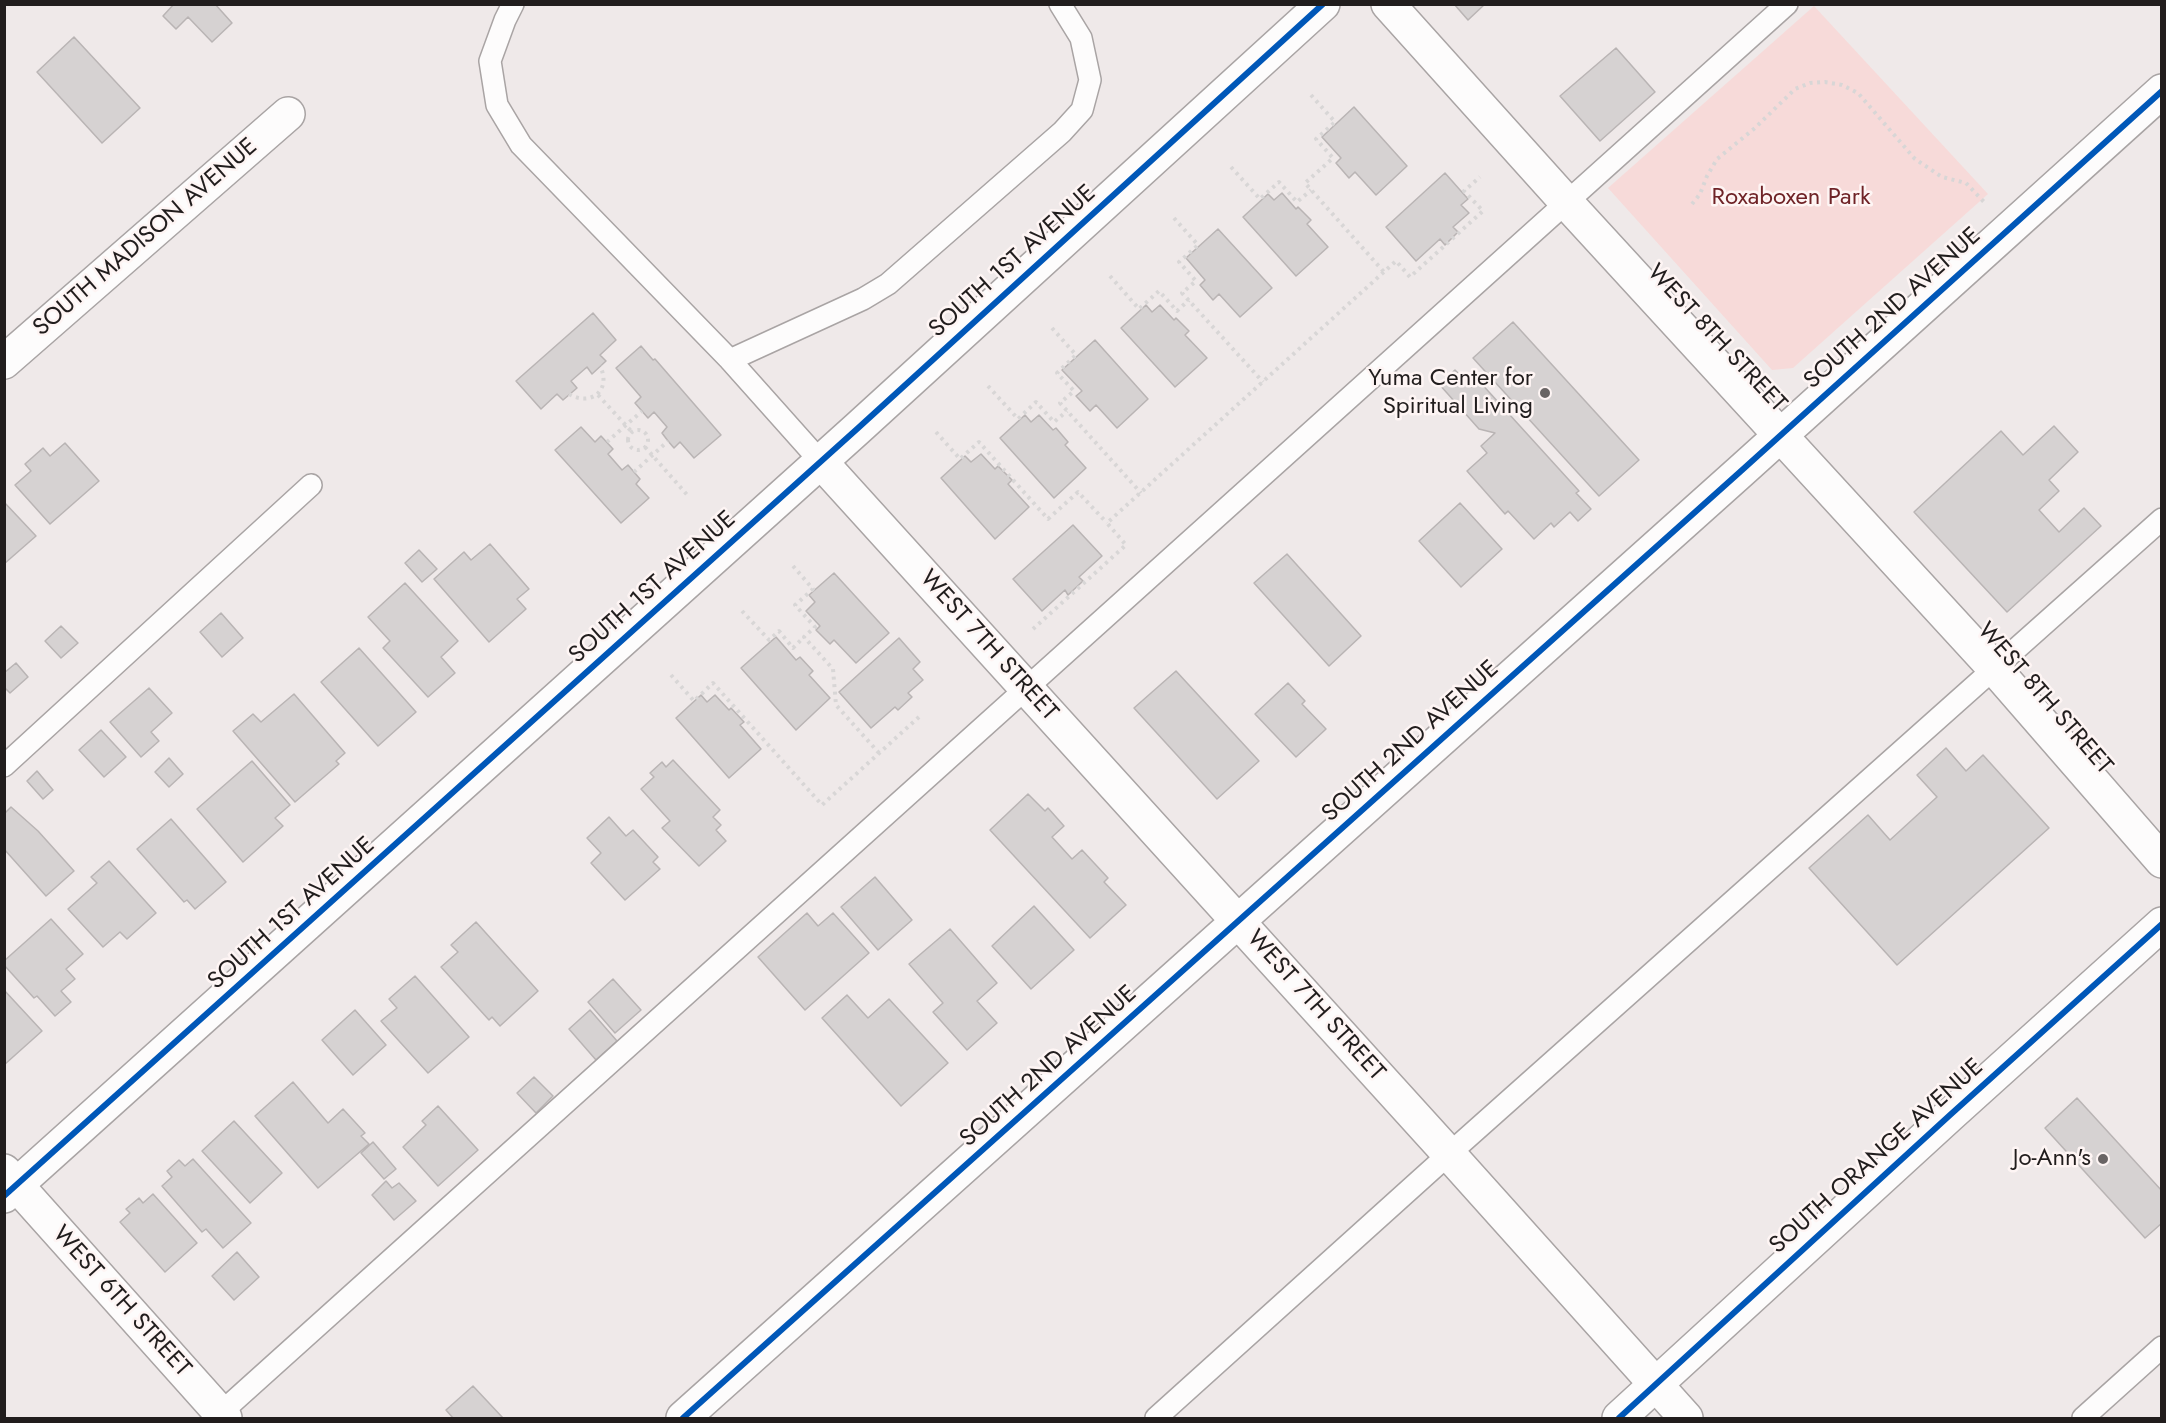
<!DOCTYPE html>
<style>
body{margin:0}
#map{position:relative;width:2166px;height:1423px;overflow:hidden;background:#efe9e9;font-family:Jost,sans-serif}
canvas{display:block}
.frame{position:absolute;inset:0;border:6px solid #211d1d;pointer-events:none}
</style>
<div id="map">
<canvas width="2166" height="1423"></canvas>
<div class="frame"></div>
</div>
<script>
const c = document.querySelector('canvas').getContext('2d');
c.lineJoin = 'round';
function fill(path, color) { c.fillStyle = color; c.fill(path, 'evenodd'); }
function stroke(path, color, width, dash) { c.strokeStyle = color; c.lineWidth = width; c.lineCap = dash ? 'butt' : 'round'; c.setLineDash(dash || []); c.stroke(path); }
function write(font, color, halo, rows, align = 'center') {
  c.font = font + ' Jost,sans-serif'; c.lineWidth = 5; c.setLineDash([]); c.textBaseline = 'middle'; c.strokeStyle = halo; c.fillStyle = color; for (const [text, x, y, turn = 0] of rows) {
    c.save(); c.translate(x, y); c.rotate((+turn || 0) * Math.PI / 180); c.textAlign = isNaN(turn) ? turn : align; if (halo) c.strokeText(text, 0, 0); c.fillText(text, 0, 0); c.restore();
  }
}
const green = new Path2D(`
 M1814 6 1988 194 1793 368 1772 370 1608 188Z`);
const building = new Path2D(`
 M174 4H215L232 23 212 42 188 17 176 29 163 16Z
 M1454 4H1485L1468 20Z
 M74 37 140 108 102 143 37 72Z
 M1616 48 1655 92 1600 141 1560 96Z
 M1354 107 1407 166 1376 195 1355 172 1349 178 1336 163 1341 158 1322 137Z
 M1445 173 1468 199 1461 205 1469 213 1453 227 1458 232 1445 245 1440 239 1416 261 1386 227Z
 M1282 193 1296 209 1298 207 1311 220 1307 224 1328 247 1296 276 1243 217 1268 194 1274 200Z
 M1218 229 1272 288 1240 317 1219 294 1213 300 1200 285 1205 280 1186 258Z
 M1146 305 1152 312 1160 305 1174 320 1176 318 1189 331 1185 335 1207 358 1175 387 1121 328Z
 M593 313 616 340 600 355 606 361 592 374 587 367 571 381 577 388 563 400 557 394 541 409 516 381Z
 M1513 322 1639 460 1599 496 1473 358Z
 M1095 340 1148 399 1117 428 1096 405 1090 411 1076 396 1082 391 1062 370Z
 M641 346 653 360 655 359 721 435 694 458 680 442 674 448 668 441 662 433 667 427 654 412 648 418 635 403 641 397 616 368Z
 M1455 370 1472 387 1479 381 1579 491 1576 493 1591 509 1578 521 1570 512 1554 527 1551 523 1534 539 1508 511 1505 514 1467 471 1487 453 1481 446 1495 433 1479 429 1439 384Z
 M1025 415 1031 422 1039 415 1053 430 1056 428 1068 442 1065 445 1086 468 1054 498 1000 438Z
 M2054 426 2078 452 2049 480 2059 491 2039 510 2059 532 2084 508 2101 526 2007 612 1914 512 2001 431 2023 455Z
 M581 427 595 442 601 436 613 449 608 454 622 470 628 465 640 479 636 484 649 498 621 523 555 450Z
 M65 443 99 481 50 524 15 485 31 471 25 464 43 448 50 456Z
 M981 454 995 469 998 466 1012 480 1008 484 1029 507 995 539 941 478 965 456 971 462Z
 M4 502 36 536 4 564Z
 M1460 503 1502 549 1461 587 1419 541Z
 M1073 525 1102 556 1079 577 1083 581 1068 595 1065 590 1042 611 1013 579Z
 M490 544 529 589 517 599 526 609 489 642 434 579 464 552 471 560Z
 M419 550 437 569 422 582 405 563Z
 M1287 554 1361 636 1329 666 1254 583Z
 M834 573 889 633 856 663 834 640 830 644 816 630 820 626 806 611 815 602 809 595Z
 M405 583 458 641 441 657 455 673 428 697 383 648 390 641 368 617Z
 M221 613 243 638 222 657 200 632Z
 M61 626 78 643 61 658 45 641Z
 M776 637 796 660 800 657 813 671 809 675 830 698 796 730 741 668Z
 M899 638 920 662 913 669 923 680 908 693 912 697 898 710 895 707 871 728 839 692Z
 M359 648 416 712 378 746 321 682Z
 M16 663 28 677 10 693 4 687V673Z
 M1176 671 1259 761 1217 799 1134 708Z
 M1288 683 1305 701 1302 704 1326 729 1296 757 1255 714Z
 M149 688 172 713 151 732 159 741 141 757 110 722Z
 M294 694 345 753 336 761 339 764 295 802 233 731 253 714 261 722Z
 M701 695 707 702 715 695 729 710 731 708 744 722 740 725 761 749 729 778 676 718Z
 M101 730 126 757 104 777 79 750Z
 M1946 748 1966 771 1983 755 2049 828 1897 965 1809 868 1868 815 1890 840 1937 797 1917 775Z
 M169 758 183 774 169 787 155 772Z
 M673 760 720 810 713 817 721 825 716 830 726 841 699 866 662 828 670 821 641 789 654 777 650 773 662 762 666 767Z
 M252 761 290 805 275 818 283 826 243 862 197 809Z
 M37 771 53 790 43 799 27 781Z
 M1028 794 1045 811 1048 808 1064 826 1052 837 1072 859 1082 850 1108 878 1104 882 1126 905 1090 938 990 830Z
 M11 807 38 831 74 871 46 896 4 849V814Z
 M609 817 626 836 633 830 658 857 653 862 660 869 625 900 591 863 601 853 587 838Z
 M171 819 226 882 195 909 187 900 184 902 137 849Z
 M109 861 156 913 127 939 120 932 103 947 68 909 97 883 91 877Z
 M875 877 912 920 878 950 841 907Z
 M1034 906 1074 950 1031 989 992 946Z
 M807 913 818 926 833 913 869 953 805 1010 758 957Z
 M51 919 83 954 66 969 75 979 61 991 71 1002 55 1016 37 996 34 998 4 965V961Z
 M476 922 538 991 500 1026 492 1017 489 1020 441 967 458 952 451 945Z
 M950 929 997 983 977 1001 997 1023 967 1050 933 1012 943 1003 909 964Z
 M415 976 469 1037 428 1073 381 1021 397 1008 389 999Z
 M613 979 641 1010 615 1033 588 1002Z
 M4 990 42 1031 4 1065Z
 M847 995 868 1018 889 999 948 1063 901 1106 822 1018Z
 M355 1010 386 1045 353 1075 322 1040Z
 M590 1010 617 1041 596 1060 569 1029Z
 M534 1077 553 1096 536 1113 517 1093Z
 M293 1082 328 1123 343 1109 365 1133 361 1136 369 1144 318 1188 255 1116Z
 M2077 1098 2162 1191V1223L2145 1238 2045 1128Z
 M438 1106 478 1150 438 1186 403 1147 426 1125 422 1121Z
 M234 1121 282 1173 250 1203 202 1151Z
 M373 1142 396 1169 384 1179 361 1153Z
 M193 1159 251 1223 223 1248 206 1229 202 1232 162 1186 172 1177 167 1171 179 1160 185 1166Z
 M386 1181 392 1188 399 1183 416 1201 394 1220 372 1195Z
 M153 1194 197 1243 165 1272 120 1222 130 1213 126 1209 139 1198 143 1203Z
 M237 1252 259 1277 234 1300 212 1276Z
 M473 1386 503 1418H453L446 1410Z`);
const path = new Path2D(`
 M1311 95 1335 122 1316 139 1333 158 1305 183 1384 272
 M1231 167 1260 199 1279 182 1297 202 1311 190
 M1692 204 1700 194 1707 176 1717 159 1755 128 1795 89 1810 83 1825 82 1842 85 1858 93 1915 159 1942 177 1966 183 1985 203
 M1174 218 1198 245 1179 262 1196 281 1182 293 1263 382
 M1110 276 1139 309 1159 291 1177 311 1189 300
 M1052 328 1076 355 1057 373 1074 391 1060 403 1141 493
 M988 386 1018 419 1036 402 1054 422 1067 411
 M569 394C591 407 612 390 600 366
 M598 395 632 432
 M628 440a10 10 0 1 1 20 0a10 10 0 1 1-20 0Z
 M936 432 960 459 979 442 1048 519 1078 492 1107 523
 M607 442 642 411
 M645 447 689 497
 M634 472 668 441
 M793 566 813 589 795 605 815 627 804 637 833 669 836 705 879 753
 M742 611 769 640 779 631 793 648 804 637
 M1033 629 1126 545 1107 523 1396 261 1410 277 1483 211 1464 191 1480 177
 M671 675 694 701 713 683 822 805 920 716`);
const service = new Path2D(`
 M513 4 505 20 490 61 497 105 521 145 730 360 821 462
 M730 360 863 299 888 284 1062 132 1082 110 1090 80 1081 38 1060 4
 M4 766 311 485
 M215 1418 1787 4
 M1156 1418 1449 1154 2162 519
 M2083 1418 2162 1347`);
const minor = new Path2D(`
 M4 362 288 114
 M821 462 1449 1154 1686 1418
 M4 1171 225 1418
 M683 1418 1741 471 2162 91`);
const tertiary = new Path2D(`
 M1388 4 1567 203 1995 669 2162 861
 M4 1196 857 429 1323 4
 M1619 1418 1950 1115 2162 924`);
const cycleway = new Path2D(`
 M4 1196 857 429 1323 4
 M683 1418 1741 471 2162 91
 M1619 1418 1950 1115 2162 924`);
const markers = [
 [1545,393,6,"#696464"],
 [2103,1159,6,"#696464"]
];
const parkNames = [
 ["Roxaboxen Park",1791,198]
];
const streetNames = [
 ["SOUTH MADISON AVENUE",146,238,-41],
 ["SOUTH 1ST AVENUE",1013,262,-42],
 ["SOUTH 2ND AVENUE",1893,309,-42],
 ["WEST 8TH STREET",1716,339,47],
 ["SOUTH 1ST AVENUE",653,588,-42],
 ["WEST 7TH STREET",988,646,48],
 ["WEST 8TH STREET",2044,699,49],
 ["SOUTH 2ND AVENUE",1411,742,-42],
 ["SOUTH 1ST AVENUE",292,914,-42],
 ["WEST 7TH STREET",1315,1006,48],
 ["SOUTH 2ND AVENUE",1049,1067,-42],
 ["SOUTH ORANGE AVENUE",1877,1157,-42],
 ["WEST 6TH STREET",121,1302,48]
];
const poiNames = [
 ["Yuma Center for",1533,379],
 ["Spiritual Living",1533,407],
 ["Jo-Ann's",2091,1159]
];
fill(green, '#f7dad9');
fill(building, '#d6d2d2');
stroke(building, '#b9b4b4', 1.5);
stroke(service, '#a9a4a4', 24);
stroke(minor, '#a9a4a4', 36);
stroke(tertiary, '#a9a4a4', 36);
stroke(path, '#d8d6d6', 4, [3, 4.5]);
stroke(service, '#fdfcfc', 21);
stroke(minor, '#fdfcfc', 33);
stroke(tertiary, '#fdfcfc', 33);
stroke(cycleway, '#0057b8', 6);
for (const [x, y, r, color] of markers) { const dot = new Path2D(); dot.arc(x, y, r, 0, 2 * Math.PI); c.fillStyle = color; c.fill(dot); stroke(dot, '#fef5f4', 2); }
write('24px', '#6f2327', '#fef5f4', parkNames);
write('24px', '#211d1d', '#fef5f4', streetNames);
write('24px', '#211d1d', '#fef5f4', poiNames, 'right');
</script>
